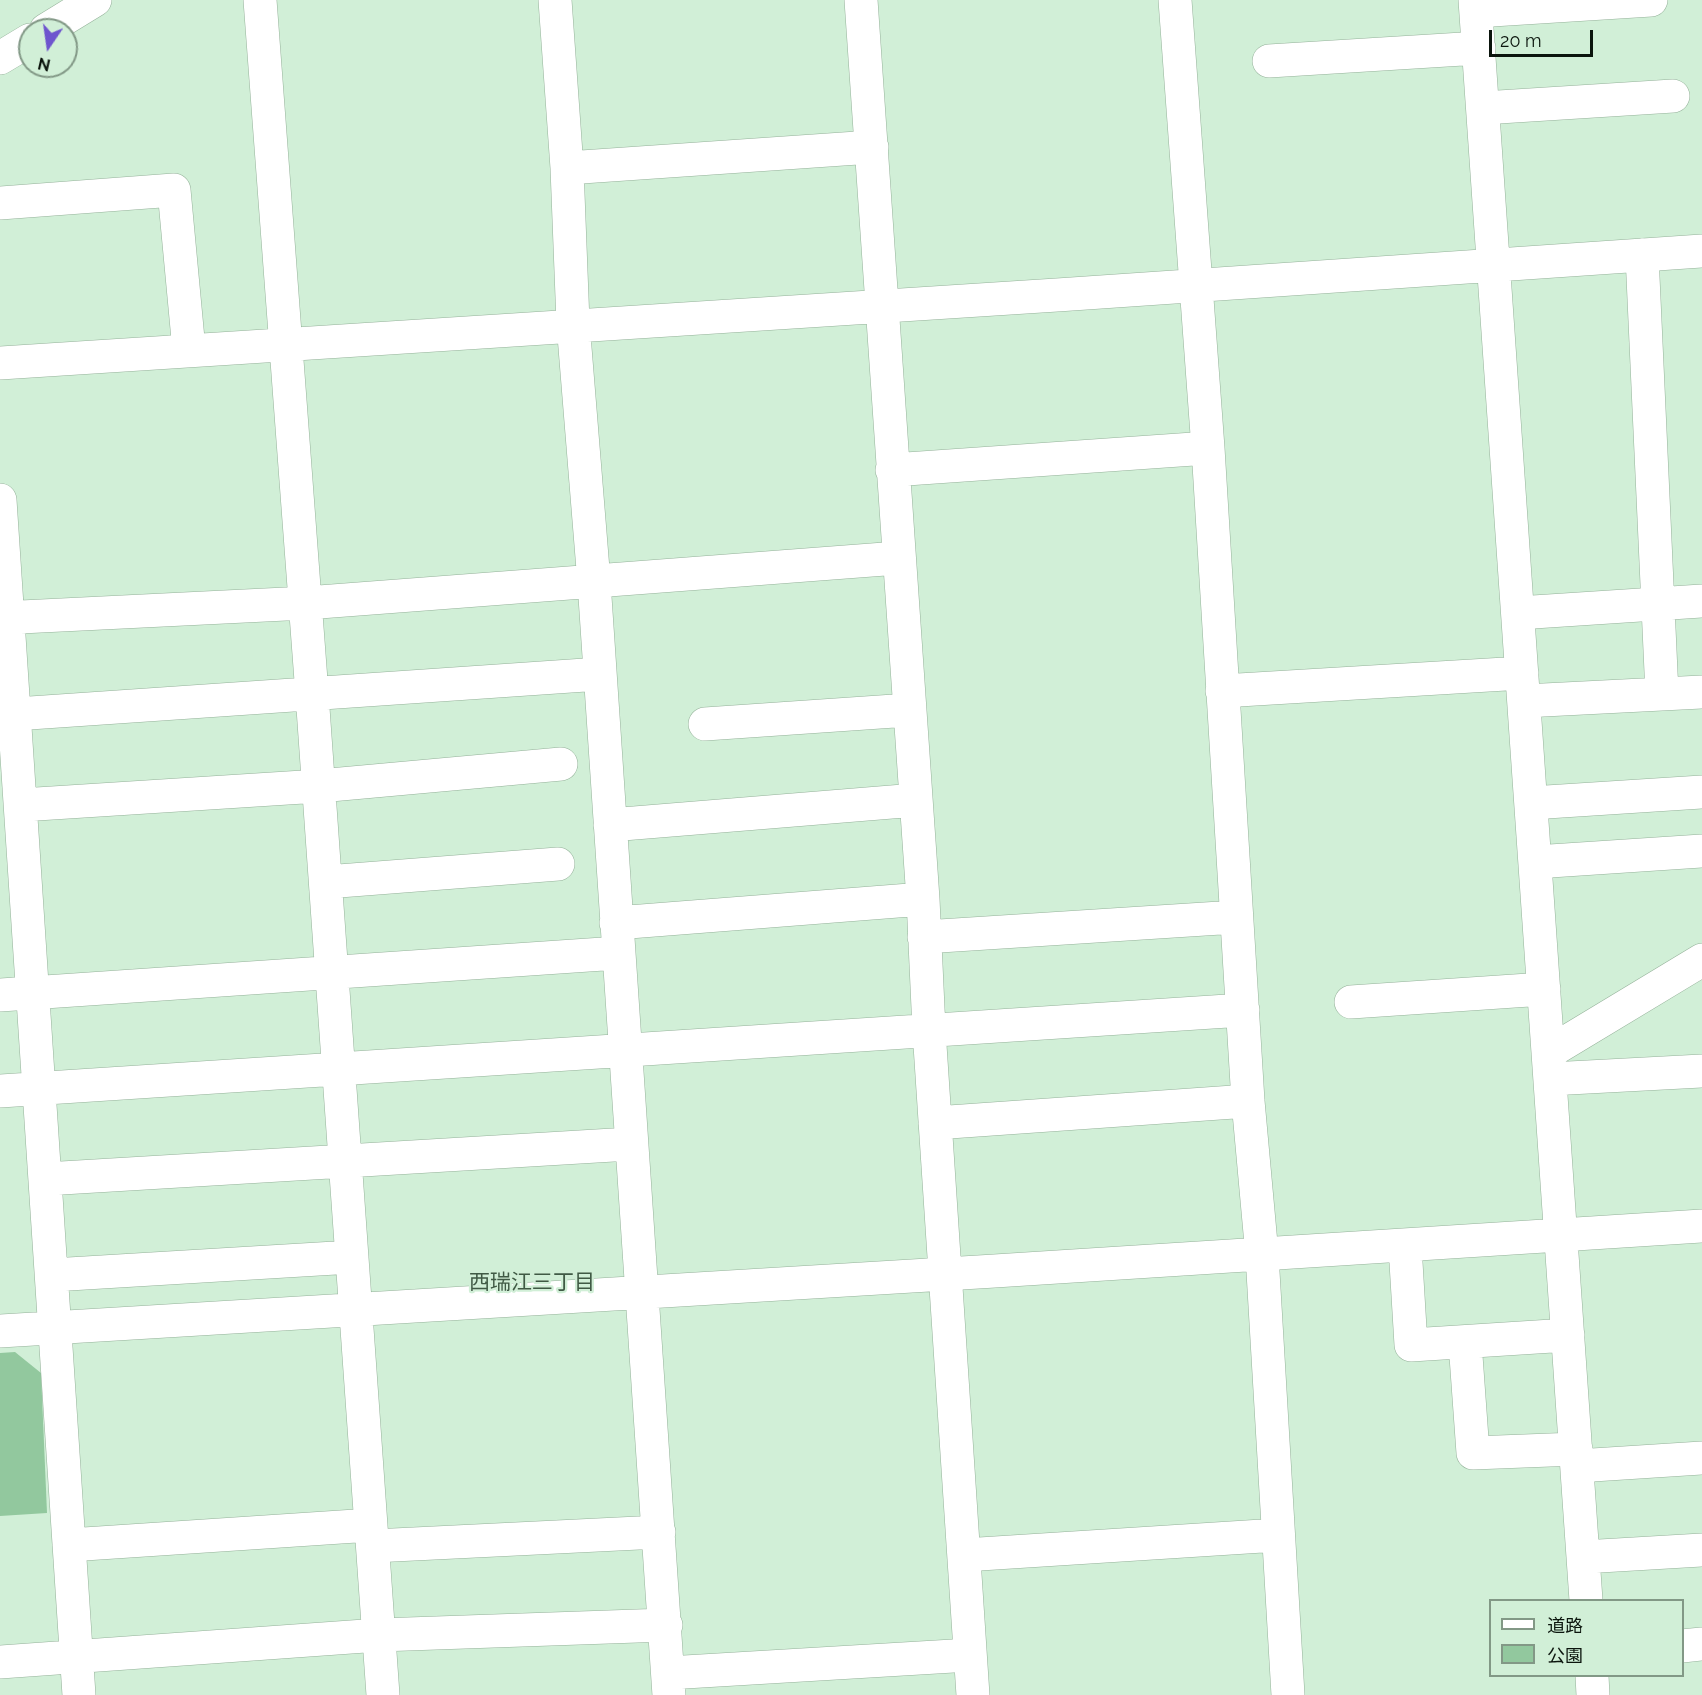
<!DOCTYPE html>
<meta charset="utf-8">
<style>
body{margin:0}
#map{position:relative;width:1702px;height:1695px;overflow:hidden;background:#d1efd7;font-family:Raleway,"Noto Sans JP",sans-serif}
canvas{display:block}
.legend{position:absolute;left:1489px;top:1599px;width:195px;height:78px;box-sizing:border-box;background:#d1efd7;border:2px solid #829886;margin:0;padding:8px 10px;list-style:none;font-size:18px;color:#0b150d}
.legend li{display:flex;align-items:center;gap:12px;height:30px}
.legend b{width:30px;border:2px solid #829886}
.north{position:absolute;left:18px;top:18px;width:60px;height:60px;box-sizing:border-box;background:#d1efd7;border:2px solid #829886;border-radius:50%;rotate:193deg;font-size:16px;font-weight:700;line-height:24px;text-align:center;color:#0b150d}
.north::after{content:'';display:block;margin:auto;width:21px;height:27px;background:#6e55ce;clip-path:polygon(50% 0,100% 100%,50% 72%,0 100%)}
.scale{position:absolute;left:1489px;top:30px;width:104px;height:27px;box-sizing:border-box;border:3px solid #0b150d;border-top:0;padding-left:8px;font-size:18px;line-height:21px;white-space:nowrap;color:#0b150d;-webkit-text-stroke:4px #d1efd7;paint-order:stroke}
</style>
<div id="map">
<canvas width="1702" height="1695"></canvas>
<ul class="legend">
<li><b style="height:8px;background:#fff"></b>道路</li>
<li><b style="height:16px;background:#92c89e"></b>公園</li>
</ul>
<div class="north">N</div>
<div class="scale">20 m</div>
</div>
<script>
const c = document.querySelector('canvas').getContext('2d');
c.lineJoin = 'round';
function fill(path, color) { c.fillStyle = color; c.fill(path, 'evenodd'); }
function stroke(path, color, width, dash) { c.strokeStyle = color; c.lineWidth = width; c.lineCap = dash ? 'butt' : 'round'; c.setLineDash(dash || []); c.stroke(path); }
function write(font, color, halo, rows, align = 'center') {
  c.font = font + ' Raleway,"Noto Sans JP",sans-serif'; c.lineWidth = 4.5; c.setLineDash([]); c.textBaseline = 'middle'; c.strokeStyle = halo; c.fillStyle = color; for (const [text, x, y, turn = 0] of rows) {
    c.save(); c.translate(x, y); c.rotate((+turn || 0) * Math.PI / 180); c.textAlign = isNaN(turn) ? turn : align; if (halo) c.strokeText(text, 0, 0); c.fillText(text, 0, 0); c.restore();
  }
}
const green = new Path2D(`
 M15 1352 41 1373 47 1513 0 1516V1353Z`);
const minor = new Path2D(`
 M260 0 312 694 383 1695
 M555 0 567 168 573 323 594 582 669 1695
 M861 0 923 899 929 1030 973 1695
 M1175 0 1208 448 1248 1101 1262 1255 1288 1695
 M1475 0 1586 1600
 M1476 11 1651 0
 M46 30 95 0
 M0 58 30 40
 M1269 61 1479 48
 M1483 108 1673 96
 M567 168 872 147
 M0 203 174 190 189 350
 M1642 255 1662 694
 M0 363C567 324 1135 293 1702 251
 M892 470 1208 448
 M0 500 79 1695
 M1518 613 1702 601
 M0 618 306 603 898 558
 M1222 691 1522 673
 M1524 701 1702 692
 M0 715 600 674
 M705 724 909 710
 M1531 803 1702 792
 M21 805 319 786 561 764
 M610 825 916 800
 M1535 862 1702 851
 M326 882 558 864
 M616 923 923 899
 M924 937 1236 917
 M0 995 618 953
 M1351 1002 1544 989
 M1548 1053 1702 960
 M1550 1079 1702 1071
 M0 1091 1243 1010
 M935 1123 1248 1101
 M45 1179 630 1144
 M1405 1246 1411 1345 1568 1335
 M52 1275 352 1257
 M0 1331C567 1295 1135 1265 1702 1226
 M1465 1342 1473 1453 1576 1449
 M1577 1466 1702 1458
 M69 1545 371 1525
 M373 1546 659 1532
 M964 1555 1278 1535
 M1583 1557 1702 1550
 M1682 1646 1702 1644
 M0 1662 379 1635 666 1625
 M668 1673 970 1655
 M1592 1676 1593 1695`);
const neighbourhoodNames = [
 ["西瑞江三丁目",532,1283]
];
fill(green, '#92c89e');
stroke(minor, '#94b199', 34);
stroke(minor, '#fff', 33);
write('21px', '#405a45', '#d1efd7', neighbourhoodNames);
</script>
